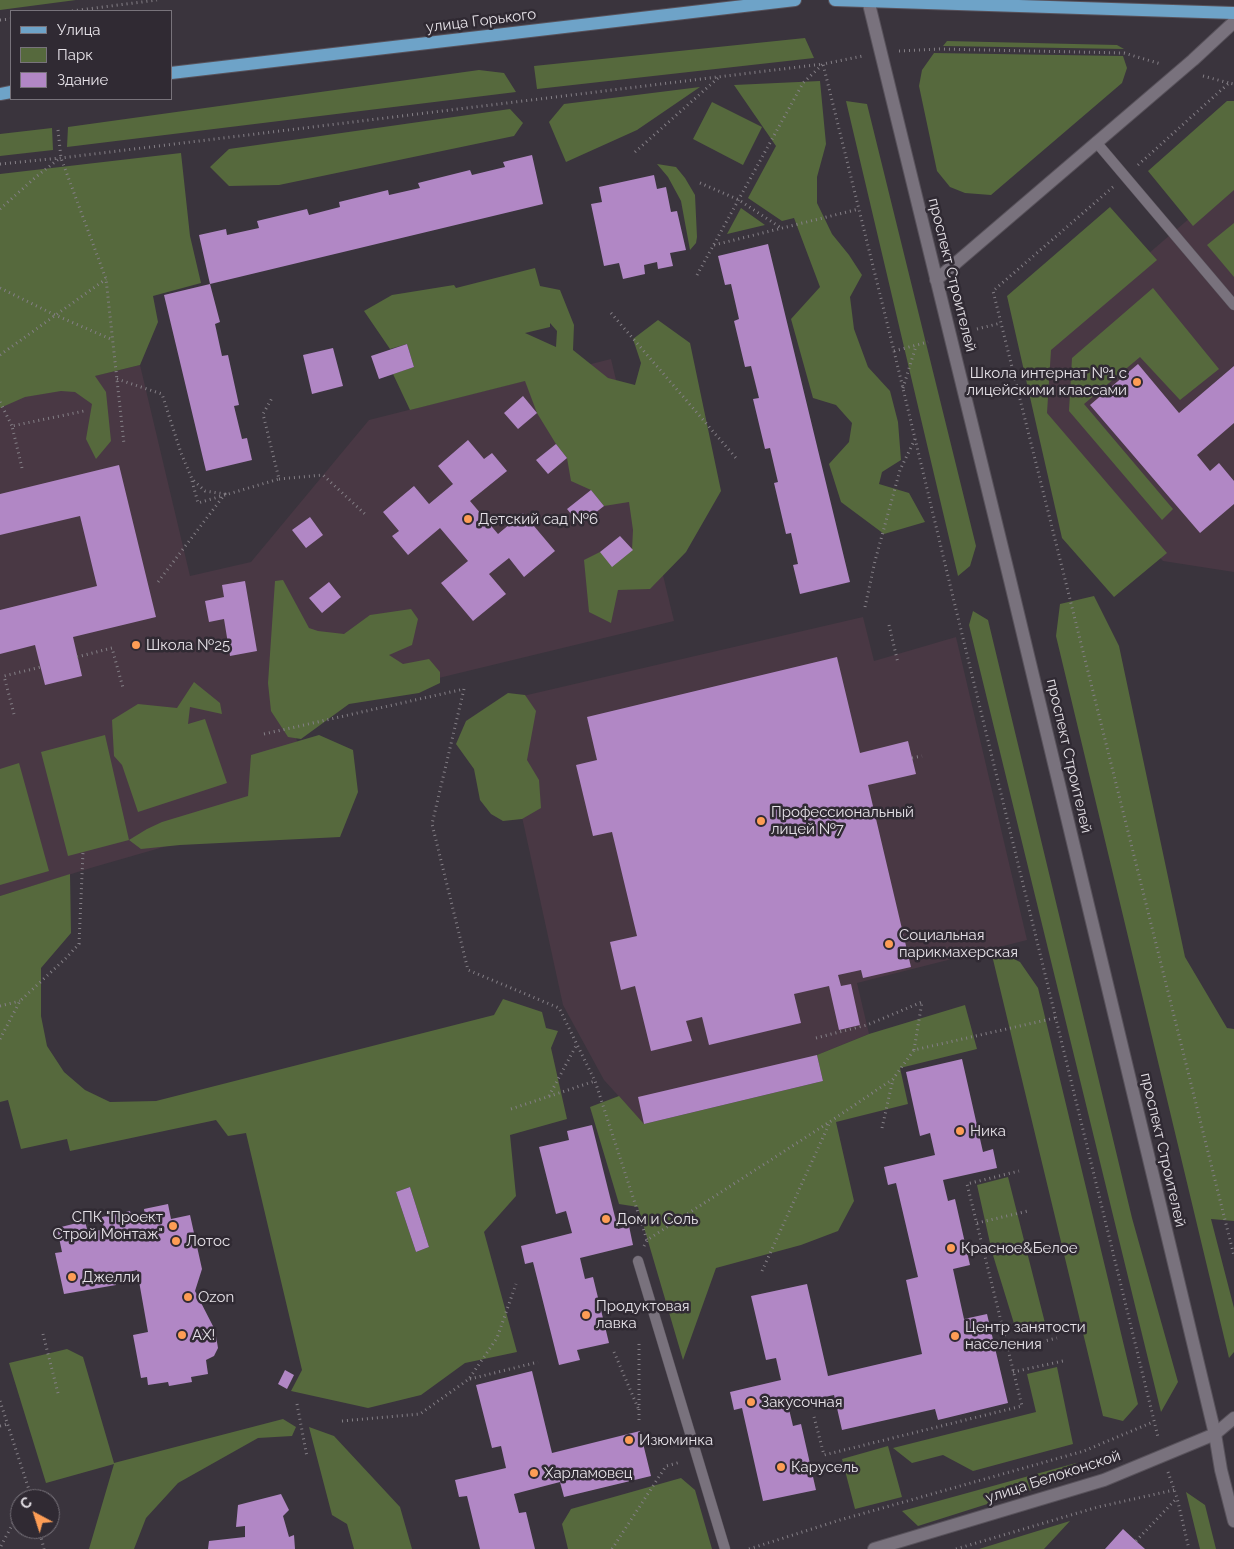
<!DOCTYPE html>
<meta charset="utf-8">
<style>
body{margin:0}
#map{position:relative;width:1234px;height:1549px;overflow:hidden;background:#3a343d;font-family:Raleway,sans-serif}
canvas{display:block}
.legend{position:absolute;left:10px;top:10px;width:162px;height:90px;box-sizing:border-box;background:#302a33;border:1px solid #78737b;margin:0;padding:6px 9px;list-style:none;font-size:15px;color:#e5e1e7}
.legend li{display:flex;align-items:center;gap:10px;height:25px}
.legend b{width:25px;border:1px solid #78737b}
.north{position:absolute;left:10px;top:1489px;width:50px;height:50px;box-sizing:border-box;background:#302a33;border:1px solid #78737b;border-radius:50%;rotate:320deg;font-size:14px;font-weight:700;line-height:20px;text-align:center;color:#e5e1e7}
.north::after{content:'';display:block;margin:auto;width:18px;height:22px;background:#fd9d55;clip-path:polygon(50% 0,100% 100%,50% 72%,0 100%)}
</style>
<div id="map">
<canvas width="1234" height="1549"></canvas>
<ul class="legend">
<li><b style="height:6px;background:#6ea3c8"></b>Улица</li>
<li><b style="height:14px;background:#56693d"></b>Парк</li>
<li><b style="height:14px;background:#b187c5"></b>Здание</li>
</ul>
<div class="north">С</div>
</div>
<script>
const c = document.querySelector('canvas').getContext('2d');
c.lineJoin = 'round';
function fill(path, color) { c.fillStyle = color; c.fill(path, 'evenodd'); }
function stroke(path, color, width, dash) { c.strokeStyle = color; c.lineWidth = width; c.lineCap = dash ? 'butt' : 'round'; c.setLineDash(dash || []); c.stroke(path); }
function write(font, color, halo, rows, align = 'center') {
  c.font = font + ' Raleway,sans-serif'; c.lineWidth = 5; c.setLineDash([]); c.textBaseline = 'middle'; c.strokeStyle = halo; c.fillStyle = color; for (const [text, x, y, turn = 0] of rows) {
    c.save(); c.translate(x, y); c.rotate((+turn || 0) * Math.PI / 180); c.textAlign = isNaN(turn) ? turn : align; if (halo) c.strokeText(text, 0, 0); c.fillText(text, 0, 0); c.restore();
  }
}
const education = new Path2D(`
 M1234 180V572L1163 561 1039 419 1041 346Z
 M611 359 674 621 290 714 313 804 94 867 0 896V399L140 365 190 576 251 562 369 420Z
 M863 617 874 661 956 637 1027 940 857 983 869 1034 817 1055 823 1081 644 1124 604 1080 563 1005 497 702Z`);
const green = new Path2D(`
 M0 0H76L0 10Z
 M805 38 814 58 537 89 534 66Z
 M947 41 1117 45 1124 49 943 46Z
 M934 53 1123 56 1127 68 1122 83 991 195 965 193 950 187 937 171 919 86 922 70Z
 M479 70 504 73 516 92 67 147 68 127Z
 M820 81 826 144 817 177V203L832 234 849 255 862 275 850 297 854 329 868 367 890 391 898 422 901 460 882 472 879 484 909 493 925 522 884 534 841 502 829 464 849 442 852 423 836 405 813 398 791 319 820 287 794 218 782 221 748 198 776 146 734 85Z
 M700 87 637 130 566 162 549 122 564 104Z
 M846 101 867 104 976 546 970 566 958 576Z
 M1227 101H1234V190L1193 226 1148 171Z
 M712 102 762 127 743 165 693 139Z
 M510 109 523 123 514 136 279 185 229 186 210 167 229 149Z
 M52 128 53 150 0 156V134Z
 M181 153 190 236 201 283 153 296 158 322 140 365 95 376 106 392 111 441 96 459 86 439 92 404 75 392 61 391 25 397 0 408V174Z
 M657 164 676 167 685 178 695 195 697 237 696 243 690 250 681 201 668 177Z
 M1110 207 1157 260 1051 350 1047 413 1167 553 1114 597 1062 538 1007 296Z
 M741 208 765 225 727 234Z
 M1234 223V277L1207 245Z
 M535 268 540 286 560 290 574 325 573 350 608 378 635 385 641 363 633 339 658 320 690 343 721 491 686 552 650 589 618 590 611 623 589 612 584 560 600 552 632 550 633 530 629 502 604 506 591 490 571 481 567 458 556 444 537 413 525 381 410 410 393 374 414 367 407 344 390 349 364 311 392 295 454 285 456 288ZM550 323 557 331 556 347 525 333 550 327Z
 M1153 288 1219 369 1180 400 1140 357 1084 404 1173 509 1162 520 1069 411 1072 358Z
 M283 580 309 628 318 631 344 634 370 615 411 609 418 619 412 645 389 655 403 664 429 659 440 672V683L419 693 349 704 301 739 288 737 271 711 268 683 275 581Z
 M1094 596 1119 646 1185 957 1227 1028 1234 1029V1221L1211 1219 1234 1308V1352L1229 1358 1056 636 1060 604Z
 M973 611 988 620 1132 1218 1178 1382 1161 1412 969 625Z
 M194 682 220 703 222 714 190 707 188 724 205 719 227 783 138 812 122 765 114 756 112 720 138 704 177 708Z
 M508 693 525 695 536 711 527 760 539 780 541 808 522 819 503 821 491 814 480 800 474 769 456 744 466 721Z
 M105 735 129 840 147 829 162 822 248 796 251 755 319 735 353 750 358 792 340 837 180 845 141 849 129 840 68 856 41 752Z
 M19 763 49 871 0 885V769Z
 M70 874 71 933 41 968V1016L47 1046 64 1072 85 1090 110 1102 156 1101 494 1015 503 999 542 1012 546 1028 558 1031 551 1048 567 1119 510 1135 516 1196 484 1232 517 1352 465 1363 421 1395 368 1408 291 1391 302 1370 246 1133 228 1136 216 1120 70 1151 67 1139 21 1149 8 1100 0 1102V896ZM410 1187 429 1247 416 1252 396 1192Z
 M990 947 1020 962 1038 988 1138 1404 1123 1421 1103 1416Z
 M965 1005 977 1049 900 1068 908 1104 836 1122 854 1201 838 1231 801 1245 716 1268 683 1360 638 1207 619 1204 590 1107 619 1096 644 1124 823 1081 817 1055 869 1034Z
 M1008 1177 1045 1323 1016 1330 992 1252 977 1185Z
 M67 1349 83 1357 114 1463 283 1419 296 1427 292 1436 258 1438 178 1483 146 1518 134 1549H89L114 1464 46 1483 9 1363Z
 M1057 1367 1073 1444 973 1471 943 1455 912 1463 893 1448 1036 1412 1027 1374Z
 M309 1427 334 1436 400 1507 412 1549H354L347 1524 332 1515Z
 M888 1446 902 1497 855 1509 842 1459Z
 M1076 1463 1063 1480 918 1526 902 1511Z
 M681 1478 695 1490 712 1549H568L562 1524 571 1509Z
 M1186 1492 1205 1505 1216 1549H1200Z
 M1070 1521 1044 1549H979Z`);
const building = new Path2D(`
 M532 155 543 204 210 284 199 235 226 229 227 235 259 228 257 221 307 209 309 215 340 207 339 202 388 190 389 195 420 188 418 183 470 170 472 175 505 167 503 162Z
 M654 175 657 189 666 187 671 212 677 211 686 250 670 253 673 266 658 269 657 262 644 265 645 274 623 279 619 263 604 266 591 204 602 202 599 187Z
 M768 244 850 582 800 594 793 565 798 564 791 533 786 534 774 483 778 482 770 448 765 449 753 399 759 398 751 366 745 367 734 321 739 319 731 284 725 285 718 256Z
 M210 284 220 322 215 324 222 356 228 355 239 405 234 406 242 439 247 438 252 460 206 471 164 295Z
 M407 344 414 367 379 379 371 356Z
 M333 348 343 386 312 394 303 355Z
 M1138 364 1179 413 1234 366V423L1197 455 1210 471 1219 463 1234 481V504L1200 533 1090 405Z
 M523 396 537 413 518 429 504 413Z
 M468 440 484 459 492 453 507 471 470 501 498 534 523 513 555 551 524 577 509 558 489 574 506 594 473 621 441 583 468 561 440 528 408 555 392 536 399 531 383 512 414 486 429 504 453 484 438 466Z
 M556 444 567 458 548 474 536 460Z
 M119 465 156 617 73 637 82 676 45 685 35 645 0 654V610L97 586 80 516 0 535V494Z
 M591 490 604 506 580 525 567 509Z
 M310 517 323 535 306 548 292 530Z
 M620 536 633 550 612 567 600 552Z
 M245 581 257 651 230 656 224 619 209 622 205 601 224 597 222 585Z
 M329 582 341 597 322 613 309 598Z
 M837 657 860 753 908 741 916 774 868 785 911 967 863 978 861 970 838 975 841 986 851 984 860 1025 839 1030 829 986 794 994 801 1023 709 1045 702 1017 686 1021 692 1041 651 1051 635 986 621 990 610 942 637 936 612 832 593 836 576 765 597 760 587 717Z
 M817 1055 823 1081 644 1124 638 1097Z
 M962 1059 983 1152 993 1149 997 1168 943 1180 948 1201 955 1199 970 1265 953 1269 964 1319 987 1314 1008 1403 938 1420 935 1409 842 1430 834 1395 788 1405 793 1426 801 1424 816 1490 763 1501 742 1408 734 1410 730 1392 781 1380 776 1358 766 1360 751 1296 807 1284 828 1376 922 1354 906 1280 918 1277 896 1183 888 1185 884 1167 935 1155 930 1133 920 1136 906 1072Z
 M592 1125 618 1229 629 1226 633 1245 580 1258 585 1279 593 1277 609 1343 577 1350 580 1360 559 1365 533 1262 525 1264 521 1246 572 1233 566 1211 556 1214 539 1147 569 1140 567 1131Z
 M410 1187 429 1247 416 1252 396 1192Z
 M168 1204 171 1219 190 1215 202 1269 195 1291 215 1330 218 1348 214 1356 206 1360 208 1374 191 1377 192 1382 169 1386 168 1382 148 1385 147 1377 141 1378 133 1335 148 1332 137 1270 129 1272 130 1278 115 1281 116 1285 64 1294 55 1253 62 1252 57 1228 85 1221 88 1233 104 1229 102 1217 130 1211 132 1219 145 1216 144 1209Z
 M285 1370 294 1375 287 1389 278 1384Z
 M532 1371 552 1453 640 1431 651 1476 564 1497 560 1482 514 1494 519 1513 526 1512 535 1549H480L467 1496 459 1497 455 1480 506 1468 501 1446 492 1448 476 1385Z
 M281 1494 289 1510 283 1516 289 1537 294 1535 295 1549H208L209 1541 245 1537V1526L236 1527 238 1505Z
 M1123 1529 1136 1541 1145 1549H1105Z`);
const path = new Path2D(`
 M72 11 157 0
 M0 20 11 19
 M899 51 939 49 1124 53 1161 64
 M1203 76 1229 83
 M58 130 61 158 106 279 124 444
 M635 152 718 78
 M0 164 61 158 823 64 894 351 952 593 1158 1437
 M1138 165 1229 83 1234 84
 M700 183 739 200 781 228
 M1113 187 993 291 1234 1256
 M0 209 37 176 60 158
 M714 245 859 209
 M697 275 803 83 823 64 863 56
 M0 288 55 315 113 340
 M611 313 736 458
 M977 329 1001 323
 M894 351 928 342
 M0 355 106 279
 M117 379 162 394 181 453 192 479 205 491 225 494 158 582
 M903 388 916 346
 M0 402 12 426
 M22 468 12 426 84 411
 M279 479 323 475 366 515
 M192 481 198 503 279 479 263 414 272 398
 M865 607 875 561 900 470 915 439
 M889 625 898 663
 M77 657 112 648 123 688
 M14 714 4 676 41 667
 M264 734 464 689 432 824 468 970 559 1008 595 1081 647 1240
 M912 758 922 756
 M0 1006 20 1001
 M816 1038 867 1025 922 1002
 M0 1039 20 1001 65 959 79 944 83 852
 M914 1050 922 1002
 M549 1096 577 1044
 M511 1109 595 1081
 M882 1128 893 1079
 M977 1223 1028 1211
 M644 1246 647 1240 831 1121 893 1079 914 1050 1055 1018
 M762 1271 830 1122
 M43 1334 59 1397
 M639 1344V1420
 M1008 1350 1057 1338
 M614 1352 638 1408
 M1013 1372 1063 1361
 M470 1379 538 1362
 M0 1401 32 1499
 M297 1404 307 1457
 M814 1417 824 1455 1022 1406 967 1184 1019 1171
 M342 1421 420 1414 469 1379 497 1338 516 1284
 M0 1426 8 1424
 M1168 1472 1177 1498 1189 1549
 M26 1499 30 1491
 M39 1529 44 1549
 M1136 1541 1177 1498
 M1 1546 20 1510
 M612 1549 666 1466 681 1462
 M749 1549 840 1520 1084 1451 1153 1422
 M956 1549 1098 1507 1174 1490`);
const service = new Path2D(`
 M1096 142 1234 305
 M638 1261 725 1549`);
const minor = new Path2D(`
 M874 1549 1104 1480 1215 1434 1234 1418`);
const secondary = new Path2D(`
 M868 0 1010 580 1215 1434 1221 1470 1234 1521
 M936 280 1193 60 1234 22`);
const primary = new Path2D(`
 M835 0 1234 13
 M171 73 795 0
 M0 94 11 92`);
const markers = [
 [1137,382,5,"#fd9d55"],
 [468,519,5,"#fd9d55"],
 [136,645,5,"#fd9d55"],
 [761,821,5,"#fd9d55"],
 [889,944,5,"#fd9d55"],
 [960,1131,5,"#fd9d55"],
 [606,1219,5,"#fd9d55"],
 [173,1226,5,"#fd9d55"],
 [176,1241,5,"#fd9d55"],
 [951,1248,5,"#fd9d55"],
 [72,1277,5,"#fd9d55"],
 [188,1297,5,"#fd9d55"],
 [586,1315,5,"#fd9d55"],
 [182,1335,5,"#fd9d55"],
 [955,1336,5,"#fd9d55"],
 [751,1402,5,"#fd9d55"],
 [629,1440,5,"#fd9d55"],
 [781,1467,5,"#fd9d55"],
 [534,1473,5,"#fd9d55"]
];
const streetNames = [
 ["улица Горького",481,21,-7],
 ["проспект Строителей",952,275,76],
 ["проспект Строителей",1069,756,77],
 ["проспект Строителей",1163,1150,77],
 ["улица Белоконской",1053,1477,-18]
];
const poiNames = [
 ["Школа интернат №1 с",1127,373,"right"],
 ["лицейскими классами",1127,390,"right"],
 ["Детский сад №6",478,519],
 ["Школа №25",146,645],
 ["Профессиональный",771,812],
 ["лицей №7",771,829],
 ["Социальная",899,935],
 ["парикмахерская",899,952],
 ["Ника",970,1131],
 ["СПК \"Проект",163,1217,"right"],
 ["Строй Монтаж\"",163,1234,"right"],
 ["Дом и Соль",616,1219],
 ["Лотос",186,1241],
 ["Красное&Белое",961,1248],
 ["Джелли",82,1277],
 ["Ozon",198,1297],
 ["Продуктовая",596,1306],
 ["лавка",596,1323],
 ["Центр занятости",965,1327],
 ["населения",965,1344],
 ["АХ!",192,1335],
 ["Закусочная",761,1402],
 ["Изюминка",639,1440],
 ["Карусель",791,1467],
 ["Харламовец",544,1473]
];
fill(education, '#493844');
fill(green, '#56693d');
fill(building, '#b187c5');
stroke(service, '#58525b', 11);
stroke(minor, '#58525b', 14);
stroke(secondary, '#58525b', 14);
stroke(primary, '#58525b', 14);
stroke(path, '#847f86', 3, [1, 4]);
stroke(service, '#79727d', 10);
stroke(minor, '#79727d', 12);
stroke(secondary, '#79727d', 12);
stroke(primary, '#6ea3c8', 12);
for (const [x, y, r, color] of markers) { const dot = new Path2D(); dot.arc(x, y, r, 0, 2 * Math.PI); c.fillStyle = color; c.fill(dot); stroke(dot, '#302a33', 2); }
write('15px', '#e5e1e7', '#302a33', streetNames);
write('15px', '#e5e1e7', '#302a33', poiNames, 'left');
</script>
